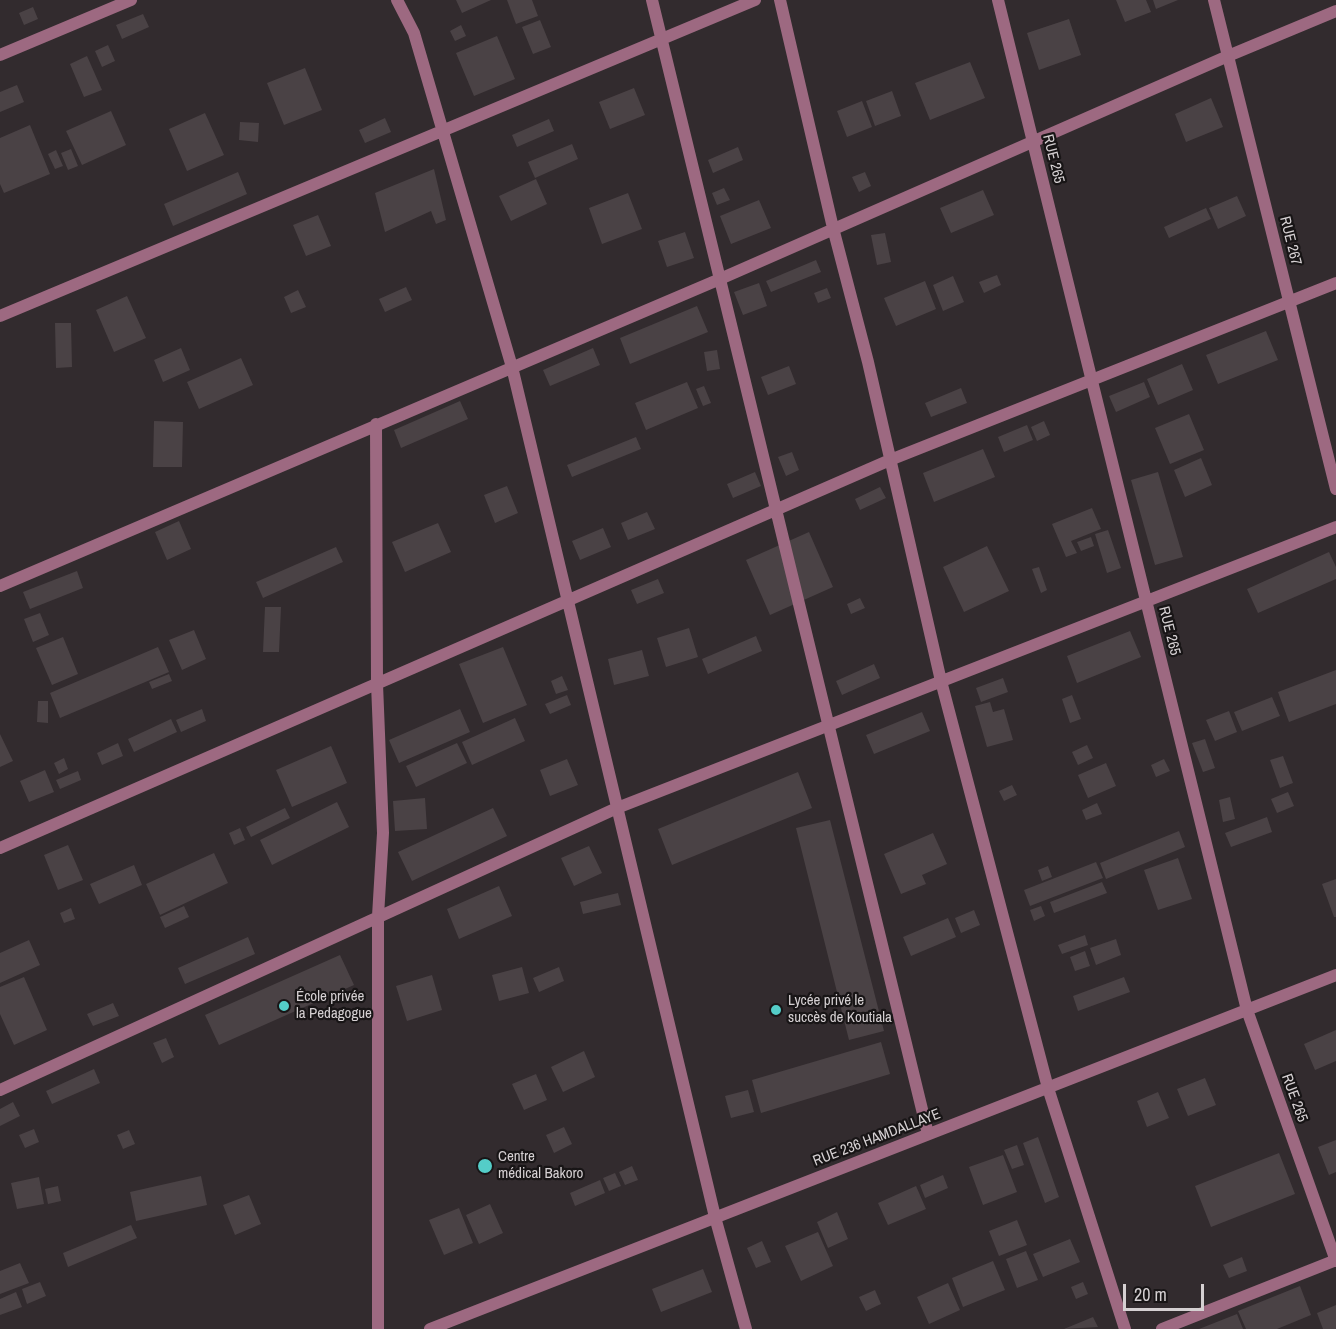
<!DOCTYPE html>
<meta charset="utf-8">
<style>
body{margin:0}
#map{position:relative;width:1336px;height:1329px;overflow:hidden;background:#322b2e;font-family:"Archivo Narrow",sans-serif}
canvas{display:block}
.scale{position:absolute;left:1123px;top:1284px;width:81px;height:27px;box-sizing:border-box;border:3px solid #d5d0d2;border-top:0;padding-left:8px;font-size:18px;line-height:21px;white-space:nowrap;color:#d5d0d2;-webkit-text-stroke:4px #181516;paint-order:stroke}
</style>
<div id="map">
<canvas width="1336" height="1329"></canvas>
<div class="scale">20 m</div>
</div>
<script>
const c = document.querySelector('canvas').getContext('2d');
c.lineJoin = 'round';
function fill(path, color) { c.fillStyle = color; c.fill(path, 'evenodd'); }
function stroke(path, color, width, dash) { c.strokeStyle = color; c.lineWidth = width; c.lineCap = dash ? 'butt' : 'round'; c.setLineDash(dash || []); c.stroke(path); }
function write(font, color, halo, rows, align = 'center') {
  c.font = font + ' "Archivo Narrow",sans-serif'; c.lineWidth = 4.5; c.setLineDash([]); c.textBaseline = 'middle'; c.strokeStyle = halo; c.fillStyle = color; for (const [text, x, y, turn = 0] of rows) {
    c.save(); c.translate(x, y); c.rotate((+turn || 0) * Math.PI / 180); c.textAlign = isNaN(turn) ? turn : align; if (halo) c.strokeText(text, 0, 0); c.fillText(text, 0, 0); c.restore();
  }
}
const building = new Path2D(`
 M456 0H491L462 13Z
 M507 0H532L538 16 516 24Z
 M1116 0H1146L1151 12 1125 22Z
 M1153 0H1178L1156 9Z
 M33 7 38 19 24 25 19 13Z
 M143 14 149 27 122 39 116 25Z
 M1069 19 1081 55 1039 70 1027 33Z
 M540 20 551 47 533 54 522 27Z
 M461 25 466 36 455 41 450 31Z
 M497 36 515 79 474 96 456 53Z
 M108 45 115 61 102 67 95 51Z
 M87 56 102 90 84 97 70 64Z
 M970 62 985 98 930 120 915 83Z
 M305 68 322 110 284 125 267 83Z
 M17 85 24 102 0 112V92Z
 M634 88 645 115 610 129 599 102Z
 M892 91 901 116 875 126 866 101Z
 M1211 98 1223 127 1186 142 1175 114Z
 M862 101 872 127 847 137 837 111Z
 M111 111 126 145 82 165 66 131Z
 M205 113 224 155 187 171 169 129Z
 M385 118 391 132 365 143 359 130Z
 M549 119 554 131 517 147 512 135Z
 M240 122 259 123 258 142 239 140Z
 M30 125 50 174 4 193 0 184V138Z
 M572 144 578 159 535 178 528 162Z
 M738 147 743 160 713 173 708 160Z
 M71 149 78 166 68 170 61 153Z
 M56 150 63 166 55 169 48 154Z
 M434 169 446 220 436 224 431 211 385 232 375 193Z
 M238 172 247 194 173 226 164 204Z
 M865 172 871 186 859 192 852 177Z
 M536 179 547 204 511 221 499 196Z
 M724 188 730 200 717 205 712 193Z
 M983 190 994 215 951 233 940 208Z
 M628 193 642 229 602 244 589 208Z
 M1237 196 1246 216 1218 229 1209 208Z
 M759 200 771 228 731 244 720 216Z
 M1206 208 1211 219 1169 238 1164 227Z
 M318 215 331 246 306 256 293 225Z
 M685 232 694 258 667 267 658 241Z
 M885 233 891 262 877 265 871 235Z
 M816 260 821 272 771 292 766 281Z
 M997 275 1001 285 984 293 979 282Z
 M953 276 964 302 943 311 933 285Z
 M925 281 936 309 896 326 884 298Z
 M759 283 767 306 743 315 734 292Z
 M406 287 412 300 385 312 379 299Z
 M827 288 831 298 818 303 814 293Z
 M298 290 306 307 291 313 284 297Z
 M127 296 146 338 114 352 96 310Z
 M697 306 708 332 630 364 620 338Z
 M55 323H71L72 367 56 368Z
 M1266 331 1278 360 1218 384 1206 355Z
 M181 348 190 370 163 382 154 360Z
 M593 348 600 365 550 386 543 370Z
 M717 350 720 369 707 371 704 352Z
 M241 358 253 385 199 409 187 382Z
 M1182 364 1193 390 1158 405 1147 379Z
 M789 366 796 384 768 395 761 377Z
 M687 382 698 408 646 430 635 403Z
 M1144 382 1150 397 1116 412 1109 396Z
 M704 386 711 403 703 406 696 389Z
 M961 388 967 403 931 417 925 403Z
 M460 401 468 419 401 448 394 430Z
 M1189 414 1204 450 1170 464 1155 428Z
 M154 421 183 422 182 467H153Z
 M1044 421 1050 435 1037 441 1031 427Z
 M1027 425 1033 440 1004 452 998 437Z
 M636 437 641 449 572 477 567 465Z
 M983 449 995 477 934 502 923 473Z
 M792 452 799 470 786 476 778 457Z
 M1201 458 1212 485 1185 497 1174 470Z
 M755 472 761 486 733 498 727 484Z
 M1158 472 1183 557 1155 565 1131 480Z
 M507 486 518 513 495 523 484 495Z
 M880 487 886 498 860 510 855 499Z
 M1092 508 1101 529 1071 541 1077 553 1066 557 1052 524Z
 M647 512 655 529 628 540 621 523Z
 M179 521 191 549 167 560 155 532Z
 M438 523 451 552 405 572 392 542Z
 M603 528 611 547 580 560 572 541Z
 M1108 530 1121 568 1107 573 1095 534Z
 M809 532 833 587 770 615 746 560Z
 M1091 537 1094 546 1081 551 1077 542Z
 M987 546 1009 591 964 612 943 567Z
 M336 547 343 562 263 598 256 582Z
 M1329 552 1336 567V579L1258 613 1247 589Z
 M1039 567 1047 590 1041 593 1032 569Z
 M77 571 83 588 30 609 23 592Z
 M658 579 664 593 637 604 631 590Z
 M860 598 865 608 851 614 847 604Z
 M265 607H281L279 652H263Z
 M40 613 49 635 33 642 24 619Z
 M689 628 698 657 666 667 657 638Z
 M194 630 206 659 182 670 169 640Z
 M1130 631 1141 657 1077 683 1067 656Z
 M756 636 762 651 708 674 702 659Z
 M63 637 78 674 52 685 36 648Z
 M158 647 169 672 60 718 50 693Z
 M503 647 527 705 483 723 459 664Z
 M642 650 649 676 614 685 608 659Z
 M874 664 880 678 842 695 836 681Z
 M1336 670V704L1289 722 1278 692Z
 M169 674 172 681 152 689 149 682Z
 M562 676 568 690 556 694 551 681Z
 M1003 678 1008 692 981 702 976 688Z
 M567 695 571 705 550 714 545 704Z
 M1072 695 1081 719 1070 723 1062 699Z
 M1272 697 1280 716 1242 731 1234 712Z
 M38 701H48V723L37 722Z
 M990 702 993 712 1004 709 1013 740 987 747 975 706Z
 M202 709 206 721 181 732 176 720Z
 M460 709 470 732 399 763 389 740Z
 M1229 711 1237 732 1215 741 1206 720Z
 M922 712 930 731 874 754 866 735Z
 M515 718 525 741 472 765 462 742Z
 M171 719 177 732 134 752 128 739Z
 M0 734 13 761 0 767Z
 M1205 739 1215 768 1203 772 1192 743Z
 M118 743 123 756 102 765 97 753Z
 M457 743 467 763 416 787 406 766Z
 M1087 745 1093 758 1078 765 1072 752Z
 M331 746 347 783 292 807 276 770Z
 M1283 756 1293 783 1280 788 1270 760Z
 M64 758 68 769 59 774 54 763Z
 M567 759 578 785 550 796 540 770Z
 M1164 759 1170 771 1156 777 1151 765Z
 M1106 763 1116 786 1088 798 1078 775Z
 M45 770 54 792 29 802 20 781Z
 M78 771 81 780 60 789 56 780Z
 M798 772 812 808 672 865 658 829Z
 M1012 785 1017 795 1004 801 999 791Z
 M1288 792 1294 806 1277 813 1271 799Z
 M1230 797 1235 819 1223 822 1219 800Z
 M425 798 427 829 395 831 393 801Z
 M337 802 349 827 272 865 260 840Z
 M1097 803 1102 814 1086 820 1082 810Z
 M285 808 290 818 251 837 246 827Z
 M493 808 507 836 412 881 398 852Z
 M1267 817 1272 832 1231 847 1225 833Z
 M830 820 884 1031 849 1040 796 828Z
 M240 828 245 840 234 845 229 833Z
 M1179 831 1185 847 1106 879 1100 863Z
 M933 833 947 864 922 875 926 884 901 894 884 854Z
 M68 845 83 880 58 890 44 855Z
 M589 846 602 873 574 886 561 858Z
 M214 853 228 883 160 915 146 884Z
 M1178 858 1192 899 1158 910 1144 870Z
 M1096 862 1103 878 1030 906 1024 890Z
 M134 865 142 885 99 904 90 884Z
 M1048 866 1052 877 1042 881 1038 870Z
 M1336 879V917H1334L1322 884Z
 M1102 882 1107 893 1054 913 1050 902Z
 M499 886 512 916 459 939 447 909Z
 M618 893 621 905 583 914 580 902Z
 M184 906 189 917 165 928 160 917Z
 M1041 906 1045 916 1034 921 1030 910Z
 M71 908 75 919 64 923 60 913Z
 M974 910 980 925 961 933 955 918Z
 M948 918 956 937 911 956 903 937Z
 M1085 935 1088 945 1062 954 1058 945Z
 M248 937 255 954 185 984 178 968Z
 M1116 939 1121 955 1096 965 1090 948Z
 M29 940 40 965 0 983V953Z
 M1085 951 1090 966 1075 971 1070 957Z
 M340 955 354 985 219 1045 205 1015Z
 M522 967 529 993 499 1001 492 975Z
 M559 967 564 981 539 992 533 978Z
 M432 975 442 1010 407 1021 396 986Z
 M24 977 47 1030 14 1045 0 1014V987Z
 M1124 977 1130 992 1078 1011 1073 996Z
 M113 1003 119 1016 93 1026 87 1014Z
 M1336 1030V1061L1315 1070 1304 1044Z
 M166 1038 174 1057 162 1063 153 1043Z
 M881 1042 890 1074 761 1113 752 1080Z
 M584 1051 595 1077 563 1092 551 1067Z
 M94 1069 100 1083 52 1104 46 1091Z
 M536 1074 547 1100 524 1110 512 1084Z
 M1205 1078 1216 1105 1188 1116 1177 1089Z
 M748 1090 754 1112 731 1118 725 1096Z
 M1158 1092 1169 1118 1147 1127 1137 1101Z
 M13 1102 20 1116 0 1126V1109Z
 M564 1127 572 1144 554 1153 546 1135Z
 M34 1129 39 1142 25 1148 19 1135Z
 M129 1130 135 1144 123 1149 117 1135Z
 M1038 1137 1059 1197 1045 1203 1023 1143Z
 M1336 1140V1172L1329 1175 1318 1147Z
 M1017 1145 1024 1165 1012 1169 1004 1150Z
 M1279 1153 1295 1194 1211 1227 1195 1186Z
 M1003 1155 1017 1192 983 1205 969 1167Z
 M632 1166 638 1180 625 1185 619 1172Z
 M615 1173 621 1186 609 1191 603 1178Z
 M943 1175 948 1188 925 1198 920 1185Z
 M201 1176 207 1205 136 1221 130 1192Z
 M39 1177 44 1204 17 1209 11 1183Z
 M600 1180 605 1193 575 1206 570 1193Z
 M58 1186 61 1201 48 1204 45 1189Z
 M916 1186 926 1209 888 1225 878 1203Z
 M249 1195 261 1224 235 1235 223 1205Z
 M490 1204 503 1233 479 1244 466 1215Z
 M459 1208 473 1243 444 1255 429 1220Z
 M837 1212 848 1239 828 1248 817 1222Z
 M1017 1220 1027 1245 999 1256 989 1231Z
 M131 1225 137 1238 68 1267 63 1253Z
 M818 1232 833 1266 801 1281 785 1246Z
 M1070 1239 1080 1262 1043 1277 1033 1254Z
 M762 1241 771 1262 756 1268 747 1248Z
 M1026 1251 1038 1280 1017 1288 1006 1259Z
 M1242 1257 1247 1271 1229 1278 1223 1265Z
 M993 1261 1005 1290 963 1307 952 1278Z
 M20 1263 29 1283 0 1294V1271Z
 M703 1269 712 1292 661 1312 652 1289Z
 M40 1282 46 1296 27 1304 22 1289Z
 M1083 1282 1088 1294 1076 1299 1071 1287Z
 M948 1283 960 1310 929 1324 917 1297Z
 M1300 1286 1311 1315 1277 1329H1246L1238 1311Z
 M875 1290 881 1304 866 1311 859 1297Z
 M16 1292 22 1307 0 1315V1299Z
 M1336 1305V1329H1323L1317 1313Z
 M1237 1314 1243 1329H1199Z
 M1093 1317 1098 1327 1064 1329Z`);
const minor = new Path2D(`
 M397 0 414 33 512 367 715 1217 746 1329
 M652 0 928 1134
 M780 0 833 228 868 362 941 681 1048 1088 1125 1329
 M998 0 1247 1010 1336 1261
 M1214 0 1336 489
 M0 55 131 0
 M0 316 755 0
 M376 424 377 684 383 833 378 916V1329
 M0 586 720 279 1228 56 1336 11
 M0 848 890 460 1336 283
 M0 1090 617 808 1336 527
 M430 1329 1336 975
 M1162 1329 1336 1260`);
const markers = [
 [284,1006,6,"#54cdc8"],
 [776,1010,6,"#54cdc8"],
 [485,1166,8,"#54cdc8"]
];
const streetNames = [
 ["RUE 265",1053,159,76],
 ["RUE 267",1290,241,76],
 ["RUE 265",1169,631,76],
 ["RUE 265",1294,1098,70],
 ["RUE 236 HAMDALLAYE",877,1138,-21]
];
const poiNames = [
 ["École privée",296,997],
 ["la Pedagogue",296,1014],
 ["Lycée privé le",788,1001],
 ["succès de Koutiala",788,1018],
 ["Centre",498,1157],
 ["médical Bakoro",498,1174]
];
fill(building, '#4a4245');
stroke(minor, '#9d6981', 12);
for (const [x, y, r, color] of markers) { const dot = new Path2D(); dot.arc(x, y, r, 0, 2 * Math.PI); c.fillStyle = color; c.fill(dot); stroke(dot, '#181516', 2); }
write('15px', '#d5d0d2', '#181516', streetNames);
write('15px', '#d5d0d2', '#181516', poiNames, 'left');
</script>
